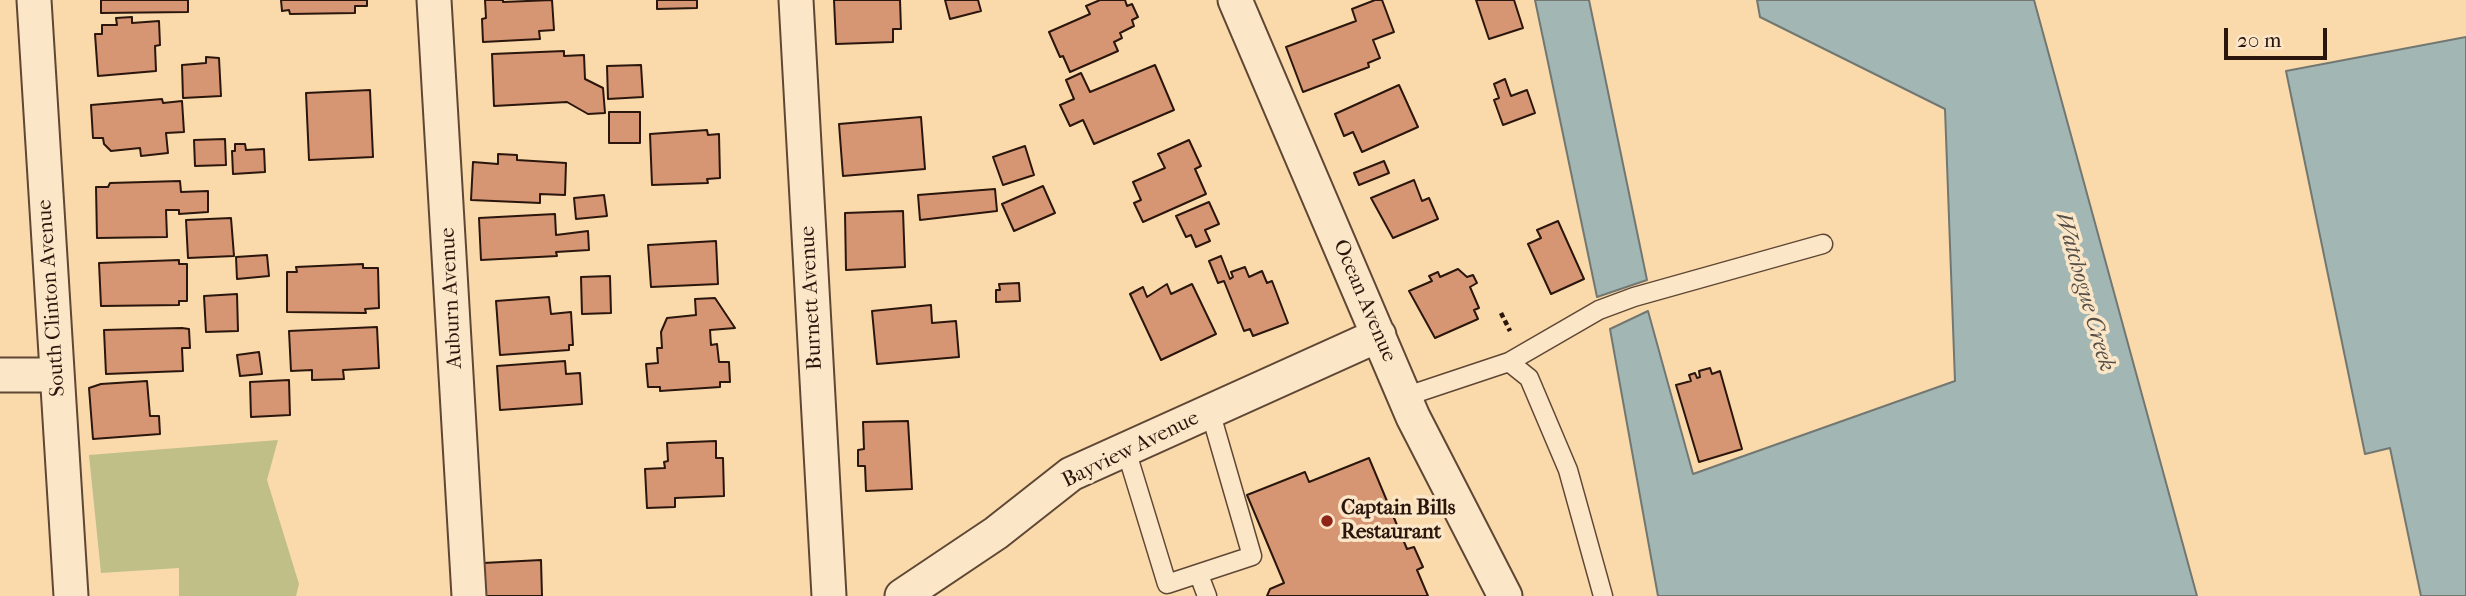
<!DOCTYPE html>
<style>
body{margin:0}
#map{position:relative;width:2466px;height:596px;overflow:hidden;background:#fad9ab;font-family:"IM FELL French Canon",serif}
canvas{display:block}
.scale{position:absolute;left:2224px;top:28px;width:103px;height:32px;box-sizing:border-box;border:4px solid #2a160c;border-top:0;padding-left:9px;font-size:21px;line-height:24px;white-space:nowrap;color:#2a160c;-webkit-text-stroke:5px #fce6c8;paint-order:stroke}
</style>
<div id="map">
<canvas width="2466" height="596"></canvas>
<div class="scale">20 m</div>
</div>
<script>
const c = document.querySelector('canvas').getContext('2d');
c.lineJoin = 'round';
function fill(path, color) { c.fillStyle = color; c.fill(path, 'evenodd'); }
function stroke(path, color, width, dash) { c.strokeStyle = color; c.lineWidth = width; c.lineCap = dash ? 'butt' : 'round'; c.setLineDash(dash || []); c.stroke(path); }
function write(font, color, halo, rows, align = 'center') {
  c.font = font + ' "IM FELL French Canon",serif'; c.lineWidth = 7; c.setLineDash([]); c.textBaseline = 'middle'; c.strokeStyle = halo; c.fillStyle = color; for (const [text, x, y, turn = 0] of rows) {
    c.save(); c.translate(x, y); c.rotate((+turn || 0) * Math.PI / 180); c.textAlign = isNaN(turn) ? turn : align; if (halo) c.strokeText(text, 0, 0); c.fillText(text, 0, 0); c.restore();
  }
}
const green = new Path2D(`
 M278 440 267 480 299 584 296 596H179V568L101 573 89 455Z`);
const water = new Path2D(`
 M1535 0H1589L1647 280 1597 297Z
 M1757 0H2034L2197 596H1658L1610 329 1648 311 1693 474 1955 381 1945 109 1760 17Z
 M2466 37V596H2421L2390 448 2365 454 2286 71Z`);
const building = new Path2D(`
 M101 0H188V12L101 13Z
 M281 0H367V6H355V13L290 14 289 10 282 11Z
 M485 0H503V2L552 0 554 30 539 31 540 39 483 42 482 19 486 18Z
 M657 0H697V8L657 9Z
 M834 0H900L901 29H893V42L836 44Z
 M945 0H978L981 11 950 19Z
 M1100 0H1125L1127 6 1132 4 1138 17 1132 20 1134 26 1120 33 1122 38 1114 42 1118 51 1070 72 1063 56 1060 57 1049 32 1090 14 1086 6Z
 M1375 0H1382L1394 32 1373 40 1380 58 1368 63 1369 67 1303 92 1286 47 1356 21 1352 9Z
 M1476 0H1514L1523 28 1489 39Z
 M132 17V23L159 21 160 45 155 46 156 71 98 76 95 34H102V25H117L116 18Z
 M564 51V56L584 55 585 79 603 88 605 113 588 114 567 102 494 106 492 54Z
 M206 57 219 58 221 96 183 98 182 65 206 63Z
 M641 65 643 97 608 99 607 66Z
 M1155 65 1174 110 1094 144 1083 120 1070 126 1060 105 1074 99 1066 80 1081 73 1090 92Z
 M1505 79 1511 96 1527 90 1535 113 1503 125 1494 100 1499 98 1494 84Z
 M1399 85 1418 127 1362 152 1353 132 1344 136 1335 114Z
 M370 90 373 157 309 160 306 93Z
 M162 99 163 103 182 101 184 132 166 133 168 153 141 156 140 148 111 151 104 144 103 138H93L91 105Z
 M609 112H640V143H609Z
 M921 117 925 169 843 176 839 124Z
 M707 130 708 135 719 134 720 178 707 179 708 183 652 185 650 134Z
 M225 139 226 165 195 166 194 140Z
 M1189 140 1201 166 1195 169 1206 194 1143 222 1134 203 1141 200 1133 182 1165 168 1158 154Z
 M235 144H245L246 150 264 149 265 172 233 174 232 151H235Z
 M1025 146 1034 175 1003 185 993 157Z
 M498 154 517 155V160L566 163 565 195 540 194V203L471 200 473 162 498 164Z
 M1384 161 1389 173 1359 185 1354 173Z
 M1414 180 1422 201 1429 198 1438 219 1393 238 1371 198Z
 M180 181 181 192 208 191V212L179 214V210H166L167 237 97 238 96 187H108L110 183Z
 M1043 186 1055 213 1014 231 1002 204Z
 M995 189 997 211 920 220 918 195Z
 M604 195 607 216 576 219 574 198Z
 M1209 202 1219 224 1205 230 1210 241 1196 247 1191 235 1186 237 1176 216Z
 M903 211 905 267 846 270 845 213Z
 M555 214 556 235 588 231 589 250 556 252 557 256 481 260 479 218Z
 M231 218 234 256 188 258 186 220Z
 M1558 221 1584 279 1551 294 1528 244 1541 238 1537 230Z
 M716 241 718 284 651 287 648 245Z
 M267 255 269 276 237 279 236 257Z
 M1221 256 1230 279 1233 277 1231 272 1245 267 1249 277 1262 271 1267 283 1272 281 1288 323 1253 336 1250 329 1244 331 1224 281 1218 283 1209 261Z
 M179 260V264H187V301H179V305L101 306 99 263Z
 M363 264V268H378L379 308 365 309 366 313 287 312V272H297L296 267Z
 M1458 269 1467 277 1473 275 1477 283 1470 287 1479 308 1474 310 1478 319 1435 338 1409 291 1432 281 1429 276 1438 272 1440 277Z
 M610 276 611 313 582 314 581 277Z
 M1019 283 1020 301 996 302V290H1000L999 284Z
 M1167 284 1171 294 1192 284 1216 334 1161 360 1130 294 1143 287 1147 297Z
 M237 294 238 331 206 332 204 296Z
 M549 297 551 314 571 312 573 345H569V350L500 355 496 301Z
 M715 298 735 328 710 330 711 345 717 344 719 362H729L730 382H720V387L660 391V387H648L646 364 658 363 657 348H662L661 332 667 318 696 315 695 299Z
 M931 305 932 323 956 321 959 357 877 364 872 311Z
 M377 327 379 368 343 370 344 379 312 380V370L291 371 289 331Z
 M182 328 189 329 190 348H182L183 371 106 374 104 330Z
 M259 352 262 374 240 376 237 355Z
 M565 361 566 374 580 373 582 404 500 410 497 366Z
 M1710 368 1712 374 1720 371 1742 449 1699 462 1676 385 1691 381 1689 375 1695 373 1697 378 1700 377 1699 371Z
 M289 380 290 415 251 417 250 382Z
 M147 381 150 416H159L160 434 93 439 89 388 101 384Z
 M908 421 912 489 866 491 865 466H858V450L864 449 863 422Z
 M716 441V458H723L724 496 675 498V507L647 508 645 469 665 468 664 462 668 461 667 443Z
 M1369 458 1407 549 1414 547 1423 567 1417 570 1428 596H1267L1270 589 1284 583 1247 495 1305 472 1309 482Z
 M541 560 542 596H485L483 563Z`);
const path = new Path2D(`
 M1501 313 1510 331`);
const lane = new Path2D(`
 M1509 362 1599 310 1634 297 1823 244
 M1404 397 1509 362 1529 378 1568 470 1603 596
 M1126 450 1167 584 1252 556 1210 411
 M1199 575 1207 596`);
const street = new Path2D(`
 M34 0 71 596
 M434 0 469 596
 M796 0 829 596
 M1235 0 1413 417 1505 596
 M0 375H57
 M902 596 996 533 1071 474 1379 335`);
const markers = [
 [1327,521,7,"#8f2418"]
];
const streetNames = [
 ["South Clinton Avenue",52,298,-94],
 ["Auburn Avenue",452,298,-93],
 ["Burnett Avenue",812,298,-93],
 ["Ocean Avenue",1364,301,67],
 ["Bayview Avenue",1131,450,-26]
];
const poiNames = [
 ["Captain Bills",1341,509],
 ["Restaurant",1341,533]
];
const waterNames = [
 ["Watchogue Creek",2084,292,74]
];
fill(green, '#c0bf87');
fill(water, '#a2b7b4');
stroke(water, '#727771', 2);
fill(building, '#d79673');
stroke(building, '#2a160c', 2);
stroke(lane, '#5e4734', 21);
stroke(street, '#5e4734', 37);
stroke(path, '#2a160c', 4.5, [5, 3.5]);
stroke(lane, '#fce6c8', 18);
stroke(street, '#fce6c8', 33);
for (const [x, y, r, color] of markers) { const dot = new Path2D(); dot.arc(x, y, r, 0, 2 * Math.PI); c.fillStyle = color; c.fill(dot); stroke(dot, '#fce6c8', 2.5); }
write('21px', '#2a160c', '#fce6c8', streetNames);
write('bold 21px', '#2a160c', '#fce6c8', poiNames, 'left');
write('italic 23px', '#544e47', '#fce6c8', waterNames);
</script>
